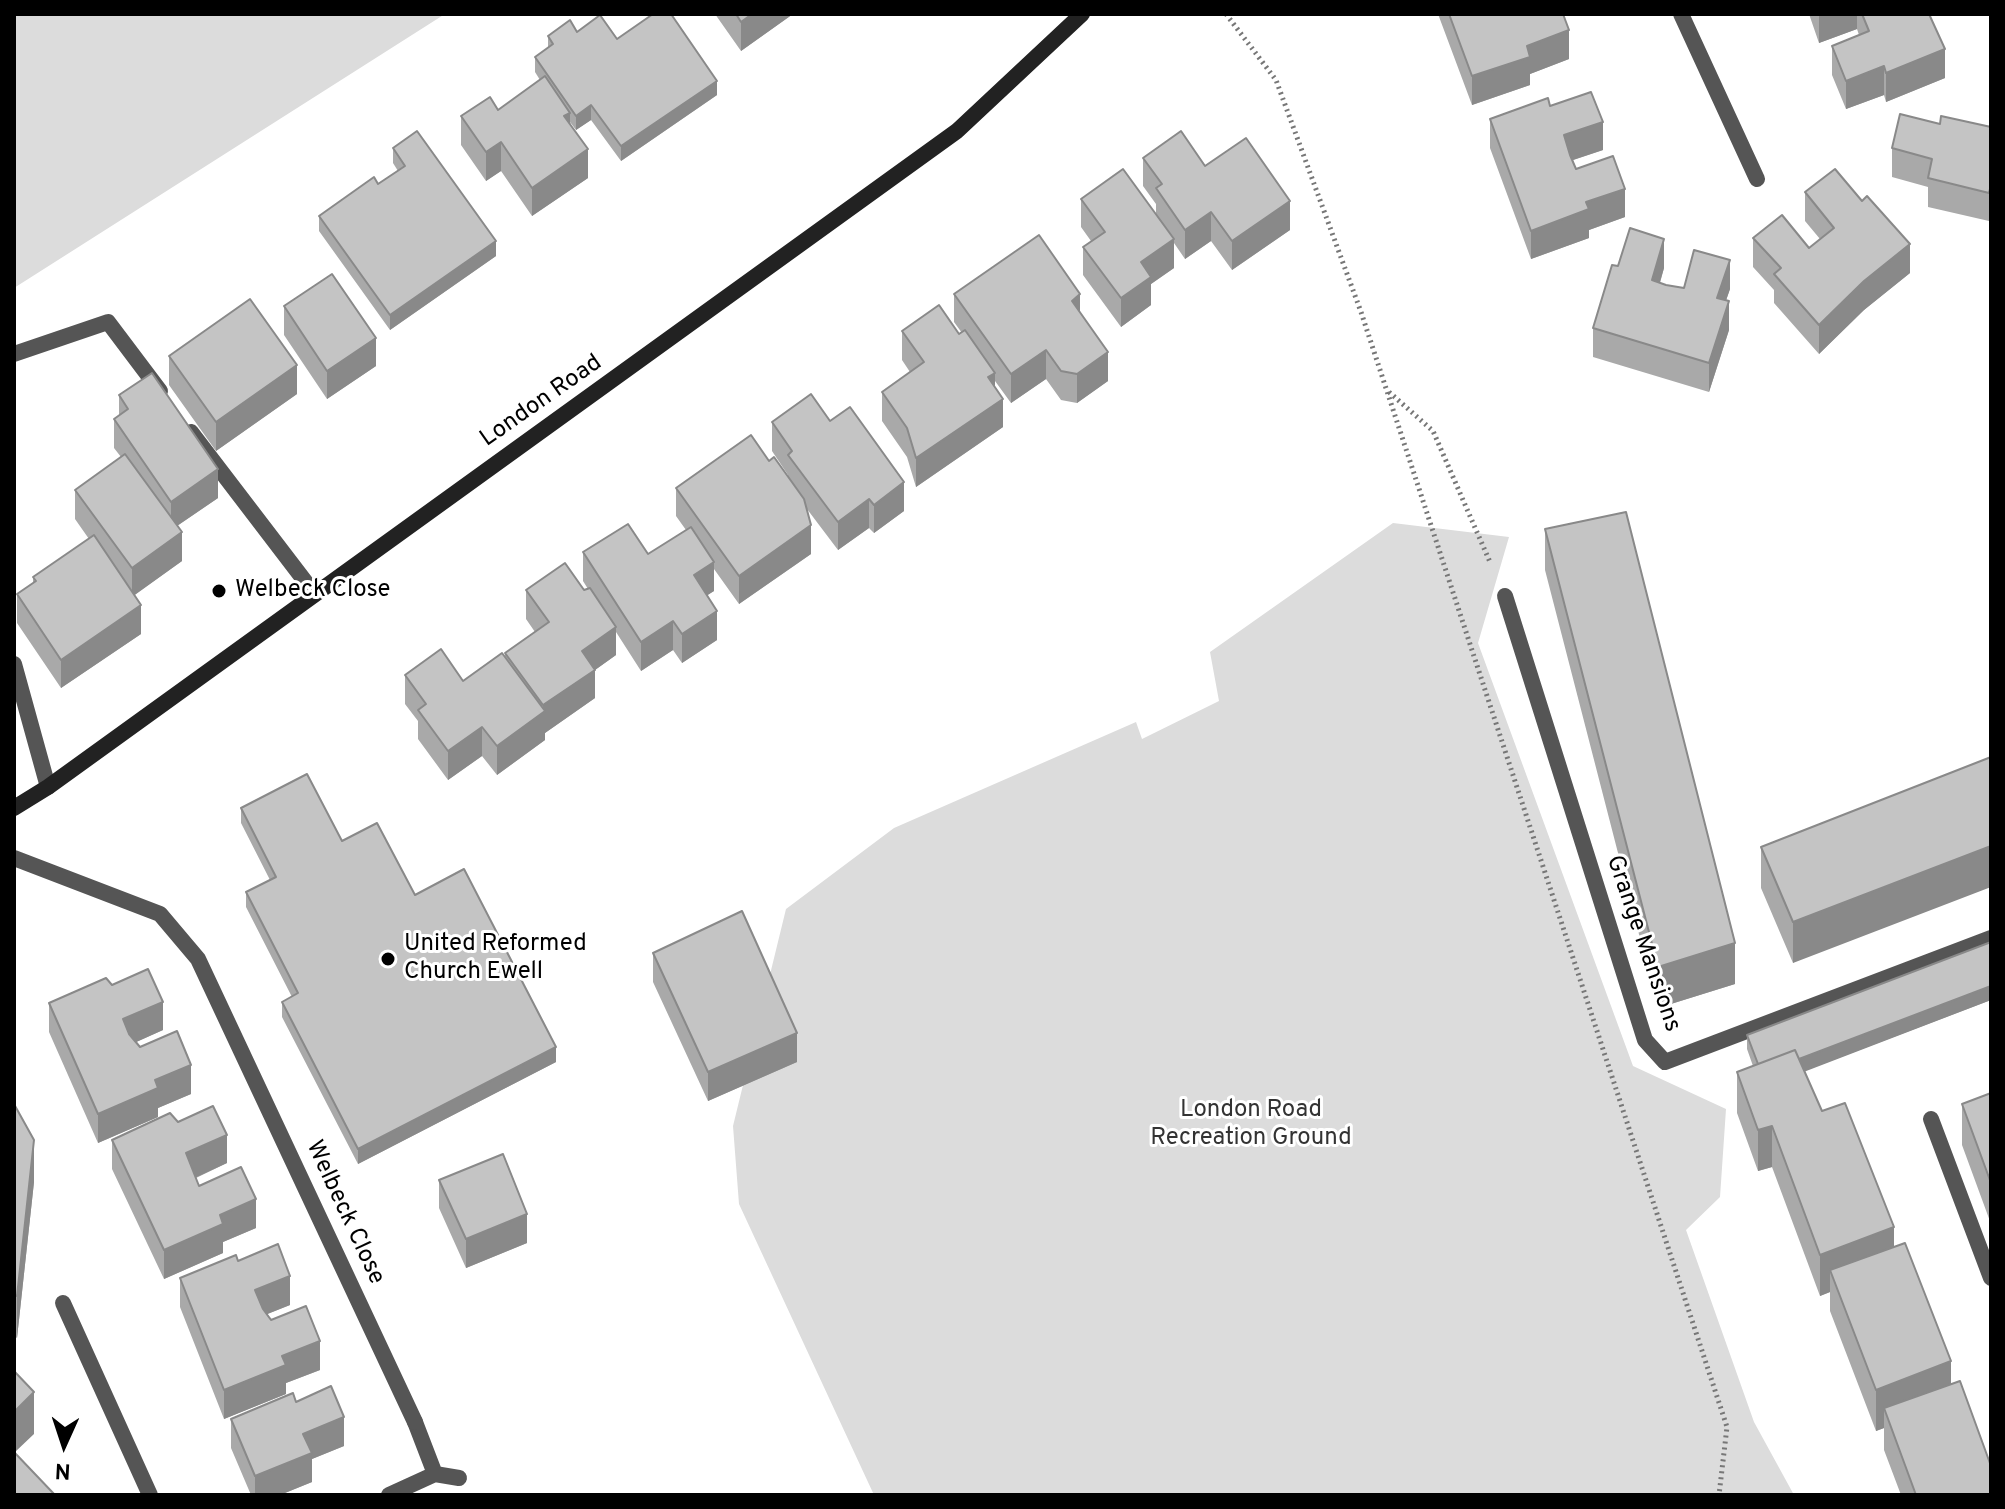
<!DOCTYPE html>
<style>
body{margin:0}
#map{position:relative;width:2005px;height:1509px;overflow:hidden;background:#fff;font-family:Overpass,sans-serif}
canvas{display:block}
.frame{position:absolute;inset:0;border:16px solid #000;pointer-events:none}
.north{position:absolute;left:24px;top:1405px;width:80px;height:80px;-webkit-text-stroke:6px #fff;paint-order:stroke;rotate:183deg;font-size:22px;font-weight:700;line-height:32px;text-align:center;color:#000}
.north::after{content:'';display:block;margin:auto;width:28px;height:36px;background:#000;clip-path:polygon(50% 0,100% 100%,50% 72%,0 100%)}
</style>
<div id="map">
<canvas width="2005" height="1509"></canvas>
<div class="frame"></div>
<div class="north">N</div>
</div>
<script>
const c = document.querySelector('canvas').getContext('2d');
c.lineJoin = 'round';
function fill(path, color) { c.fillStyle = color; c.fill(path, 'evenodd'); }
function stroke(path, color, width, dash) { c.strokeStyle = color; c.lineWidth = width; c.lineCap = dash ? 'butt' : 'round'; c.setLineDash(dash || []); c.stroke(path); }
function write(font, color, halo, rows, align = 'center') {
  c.font = font + ' Overpass,sans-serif'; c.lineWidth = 6; c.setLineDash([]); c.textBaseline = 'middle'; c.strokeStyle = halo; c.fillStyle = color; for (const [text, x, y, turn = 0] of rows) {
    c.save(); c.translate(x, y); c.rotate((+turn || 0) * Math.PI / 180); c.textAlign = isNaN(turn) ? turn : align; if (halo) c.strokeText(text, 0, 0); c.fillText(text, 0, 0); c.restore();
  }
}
const green = new Path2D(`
 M14 14H445L14 288Z
 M1393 523 1509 537 1478 643 1633 1066 1726 1109 1720 1197 1686 1230 1754 1422 1794 1495H874L739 1204 733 1126 786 909 894 828 1136 722 1142 739 1219 701 1210 652Z`);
const path = new Path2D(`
 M1226 14 1276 80 1361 312 1727 1427 1719 1495
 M1389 392 1433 431 1490 562`);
const lane = new Path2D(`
 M14 354 108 322 160 391
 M191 432 314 593
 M14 664 48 787
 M63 1303 150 1495
 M415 1422 435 1474 459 1478
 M389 1495 435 1474`);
const street = new Path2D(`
 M1681 14 1757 179
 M1505 596 1645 1040 1665 1062 1991 938
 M14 858 160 914 198 959 415 1422
 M1931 1119 1991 1278`);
const secondary = new Path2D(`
 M14 808 48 787 957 131 1082 14`);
const wall = new Path2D(`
 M715 14H793L741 51Z
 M1438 14H1563L1569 59 1530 74V85L1472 105Z
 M1809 14H1929L1945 78 1886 102 1884 95 1846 109 1832 75V46L1859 35 1857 29 1819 43Z
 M577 32 617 39 717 95 621 161 591 120 576 130 570 122 588 178 532 216 501 171 486 181 461 145V116L498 110 540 80 535 72V57L548 48V36Z
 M1550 106 1603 150 1573 160 1576 169 1625 217 1589 230V238L1531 259 1490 148V119Z
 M1940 124 1991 127V214L1989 221 1928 207V187L1892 177V148Z
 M393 148 496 256 390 330 319 231V216L378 184 398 171 393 163Z
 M1143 158 1205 166 1290 230 1232 270 1211 241 1185 259 1174 243V268L1151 284V305L1121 327 1083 275V247L1091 241 1081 227V199L1156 214V204L1143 186Z
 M1805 192 1910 273 1864 310 1819 354 1774 303V290L1753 267V238L1809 248 1820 239 1805 221Z
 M1618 266 1664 268 1660 283 1666 285 1684 288 1730 289 1726 300 1729 330 1709 392 1593 357V328Z
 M954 294 1080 313 1108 381 1077 403 1061 400 1046 379 1011 403 995 381V387L1003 427 916 487 907 457 882 421V392L910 372 902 360V331L959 334 962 333 954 322Z
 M284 306 376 366 327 399 284 335Z
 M169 356 297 394 216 451 169 385Z
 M119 395 218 498 177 526 182 561 134 595 141 634 61 688 17 623V594L33 583V577L89 539 75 519V490L121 457 114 448V419L119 415Z
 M830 421 904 511 874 533 869 528 838 550 807 509 811 554 739 604 714 569V591L707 595 717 640 682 663 673 650 641 671 616 632V655L595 670V698L545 733V740L497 775 482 756 448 780 418 739V721L405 704V675L463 681 505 657V653L535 632 526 619V590H584L588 589 583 581V552L648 554 686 530 676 516V488L769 461 788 477V475L772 451V422Z
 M1545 529 1735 984 1658 1008 1545 570Z
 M1991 757 1793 963 1761 888V847Z
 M241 808 342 841 415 895 556 1062 358 1164 282 1017V1002L292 997 246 907V892L270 880 241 823Z
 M1991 942V1000L1804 1071 1822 1111 1894 1247 1951 1385 1991 1495H1901L1884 1450V1428L1876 1431 1830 1311V1292L1820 1296 1772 1167 1758 1171 1737 1113V1072L1753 1066 1747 1049V1035Z
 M653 953 797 1062 708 1101 653 982Z
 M112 985 163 1030 136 1042 191 1094 158 1108V1117L98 1143 49 1032V1003Z
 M1991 1093V1224L1962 1145V1104Z
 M14 1104 34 1182 17 1338 14 1336Z
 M178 1122 227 1163 196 1178 199 1186 256 1228 223 1242V1253L164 1279 112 1169V1140Z
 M439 1180 527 1243 466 1268 439 1208Z
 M238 1261 290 1305 267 1314 320 1370 286 1383V1394L224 1419 180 1307V1278Z
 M296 1402 344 1446 312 1459V1482L280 1495H251L231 1448V1419Z`);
const shadedWall = new Path2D(`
 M752 14H793L741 51V22Z
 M1819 14H1857V29L1819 43Z
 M1569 30V59L1530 74V85L1472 105V76L1527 46Z
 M1945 49V78L1886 102V73Z
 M1884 66V95L1846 109V81Z
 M717 81V95L621 161V146Z
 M591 105V120L576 130V116Z
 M570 113V141L564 116Z
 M1603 122V150L1564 163V135Z
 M501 142V171L486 181V152Z
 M588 149V178L532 216V188Z
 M1991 185V214L1989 221V193Z
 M1625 189V217L1589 230V238L1531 259V231L1586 202Z
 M1290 201V230L1232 270V241Z
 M1211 212V241L1185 259V230Z
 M1174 239V268L1151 284V305L1121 327V298L1141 262Z
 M1664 239V268L1652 309V280Z
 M496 241V256L390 330V315Z
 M1910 244V273L1864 310 1819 354V325L1864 281Z
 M1730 260V289L1717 327V298Z
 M1080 294V323L1072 301Z
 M1729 301V330L1709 392V363Z
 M376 338V366L327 399V371Z
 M1046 350V379L1011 403V374Z
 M1108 352V381L1077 403V374Z
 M297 365V394L216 451V422Z
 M995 373V402L988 377Z
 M1003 399V427L916 487V458Z
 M218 469V498L171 530V502Z
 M904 482V511L874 533V505Z
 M869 499V528L838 550V522Z
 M811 525V554L739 604V576Z
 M182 532V561L132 597V568Z
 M714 562V591L694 604V575Z
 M141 605V634L61 688V660Z
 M717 611V640L682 663V634Z
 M673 621V650L641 671V642Z
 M616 627V655L595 670V698L545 733V740L497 775V746L543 713V705L582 651Z
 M482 727V756L448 780V751Z
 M1991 846V887L1793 963V922Z
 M1735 943V984L1658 1008V967Z
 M1991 986V1000L1762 1088V1073Z
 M163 1002V1030L123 1048V1019Z
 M797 1033V1062L708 1101V1072Z
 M556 1047V1062L358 1164V1149Z
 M191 1065V1094L158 1108V1117L98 1143V1114L155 1080Z
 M1772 1126V1167L1758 1171V1130Z
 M227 1135V1163L186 1182V1153Z
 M34 1140V1182L17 1338V1296Z
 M256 1199V1228L223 1242V1253L164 1279V1250L220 1215Z
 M527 1214V1243L466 1268V1239Z
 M1894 1227V1268L1830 1270V1292L1820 1296V1255Z
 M290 1276V1305L255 1319V1290Z
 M320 1341V1370L286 1383V1394L224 1419V1390L282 1356Z
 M1951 1361V1402L1884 1408V1428L1876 1431V1390Z
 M34 1392V1434L14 1453V1412Z
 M344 1417V1446L312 1459V1482L280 1495H255V1476L303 1434Z`);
const building = new Path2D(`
 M653 14H671L717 81 621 146 591 105 576 116 535 57 553 44 548 36 570 20 577 32 600 15 617 39Z
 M736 14H752L741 22Z
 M1449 14H1563L1569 30 1527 46 1530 57 1472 76Z
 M1862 14H1929L1945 49 1886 73 1884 66 1846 81 1832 46 1869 31Z
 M545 76 570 113 564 116 588 149 532 188 501 142 486 152 461 116 490 97 498 110Z
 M1591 92 1603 122 1564 135 1570 155 1576 169 1613 156 1625 189 1586 202 1589 209 1531 231 1490 119 1548 98 1550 106Z
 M1900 114 1940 124 1941 116 1991 127V185L1989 193 1928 178 1932 159 1892 148Z
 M417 131 496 241 390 315 319 216 374 177 378 184 405 166 393 148Z
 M1181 131 1205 166 1246 138 1290 201 1232 241 1211 212 1185 230 1156 188 1162 184 1143 158Z
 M1123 169 1174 239 1141 262 1151 277 1121 298 1083 247 1105 232 1081 199Z
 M1835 169 1862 201 1867 196 1910 244 1864 281 1819 325 1774 274 1781 268 1753 238 1782 215 1809 248 1834 228 1805 192Z
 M1630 228 1664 239 1652 280 1666 285 1684 288 1694 250 1730 260 1717 298 1729 301 1709 363 1593 328 1612 265 1618 266Z
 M1039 235 1080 294 1072 301 1108 352 1077 374 1061 371 1046 350 1011 374 954 294Z
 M332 274 376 338 327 371 284 306Z
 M250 299 297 365 216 422 169 356Z
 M939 305 959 334 965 330 995 373 988 377 1003 399 916 458 907 428 882 392 924 362 902 331Z
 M152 373 218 469 171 502 114 419 128 409 119 395Z
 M811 394 830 421 850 407 904 482 874 505 869 499 838 522 788 455 792 451 772 422Z
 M751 435 769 461 774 457 804 499 811 525 739 576 676 488Z
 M125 454 182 532 132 568 75 490Z
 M1626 512 1735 943 1658 967 1545 529Z
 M628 524 648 554 691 527 714 562 694 575 717 611 682 634 673 621 641 642 583 552Z
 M94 535 141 605 61 660 17 594 36 581 33 577Z
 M565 563 584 590 590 588 616 627 582 651 595 670 543 705 505 653 549 622 526 590Z
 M441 649 463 681 502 653 545 711 497 746 482 727 448 751 418 710 426 704 405 675Z
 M1991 757V846L1793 922 1761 847Z
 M307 774 342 841 377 823 415 895 464 869 556 1047 358 1149 282 1002 298 993 246 892 276 877 241 808Z
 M742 911 797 1033 708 1072 653 953Z
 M1991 942V986L1799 1059 1795 1050 1758 1064 1747 1035Z
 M148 969 163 1002 123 1019 129 1034 140 1047 177 1031 191 1065 155 1080 158 1088 98 1114 49 1003 106 978 112 985Z
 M1795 1050 1822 1111 1845 1103 1894 1227 1820 1255 1772 1126 1758 1130 1737 1072Z
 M1991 1093V1183L1962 1104Z
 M14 1104 34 1140 17 1296 14 1295Z
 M213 1106 227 1135 186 1153 199 1186 241 1167 256 1199 220 1215 223 1224 164 1250 112 1140 170 1113 178 1122Z
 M503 1154 527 1214 466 1239 439 1180Z
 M1905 1243 1951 1361 1876 1390 1830 1270Z
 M278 1244 290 1276 255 1290 263 1309 271 1320 306 1306 320 1341 282 1356 286 1365 224 1390 180 1278 236 1255 238 1261Z
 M14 1371 34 1392 14 1412Z
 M1960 1381 1991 1466V1495H1916L1884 1408Z
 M331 1386 344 1417 303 1434 312 1453 255 1476 231 1419 293 1393 296 1402Z
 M14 1452 55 1495H14Z`);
const markers = [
 [219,591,8,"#000"],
 [388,959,8,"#000"]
];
const streetNames = [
 ["London Road",542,402,-35],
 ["Grange Mansions",1642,944,71],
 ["Welbeck Close",344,1213,65]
];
const poiNames = [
 ["Welbeck Close",235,591],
 ["United Reformed",404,945],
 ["Church Ewell",404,973]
];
const parkNames = [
 ["London Road",1251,1111],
 ["Recreation Ground",1251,1139]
];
fill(green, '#dcdcdc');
stroke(path, '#777', 5, [2, 4]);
stroke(lane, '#555', 16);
stroke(street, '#555', 16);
stroke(secondary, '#222', 16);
fill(wall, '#a9a9a9');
fill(shadedWall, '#898989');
fill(building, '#c4c4c4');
stroke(building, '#898989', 2);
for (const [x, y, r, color] of markers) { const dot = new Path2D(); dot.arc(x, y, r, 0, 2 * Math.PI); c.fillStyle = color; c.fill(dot); stroke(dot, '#fff', 3); }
write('24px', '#000', '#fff', streetNames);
write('24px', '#000', '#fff', poiNames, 'left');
write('24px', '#333', '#fff', parkNames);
</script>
